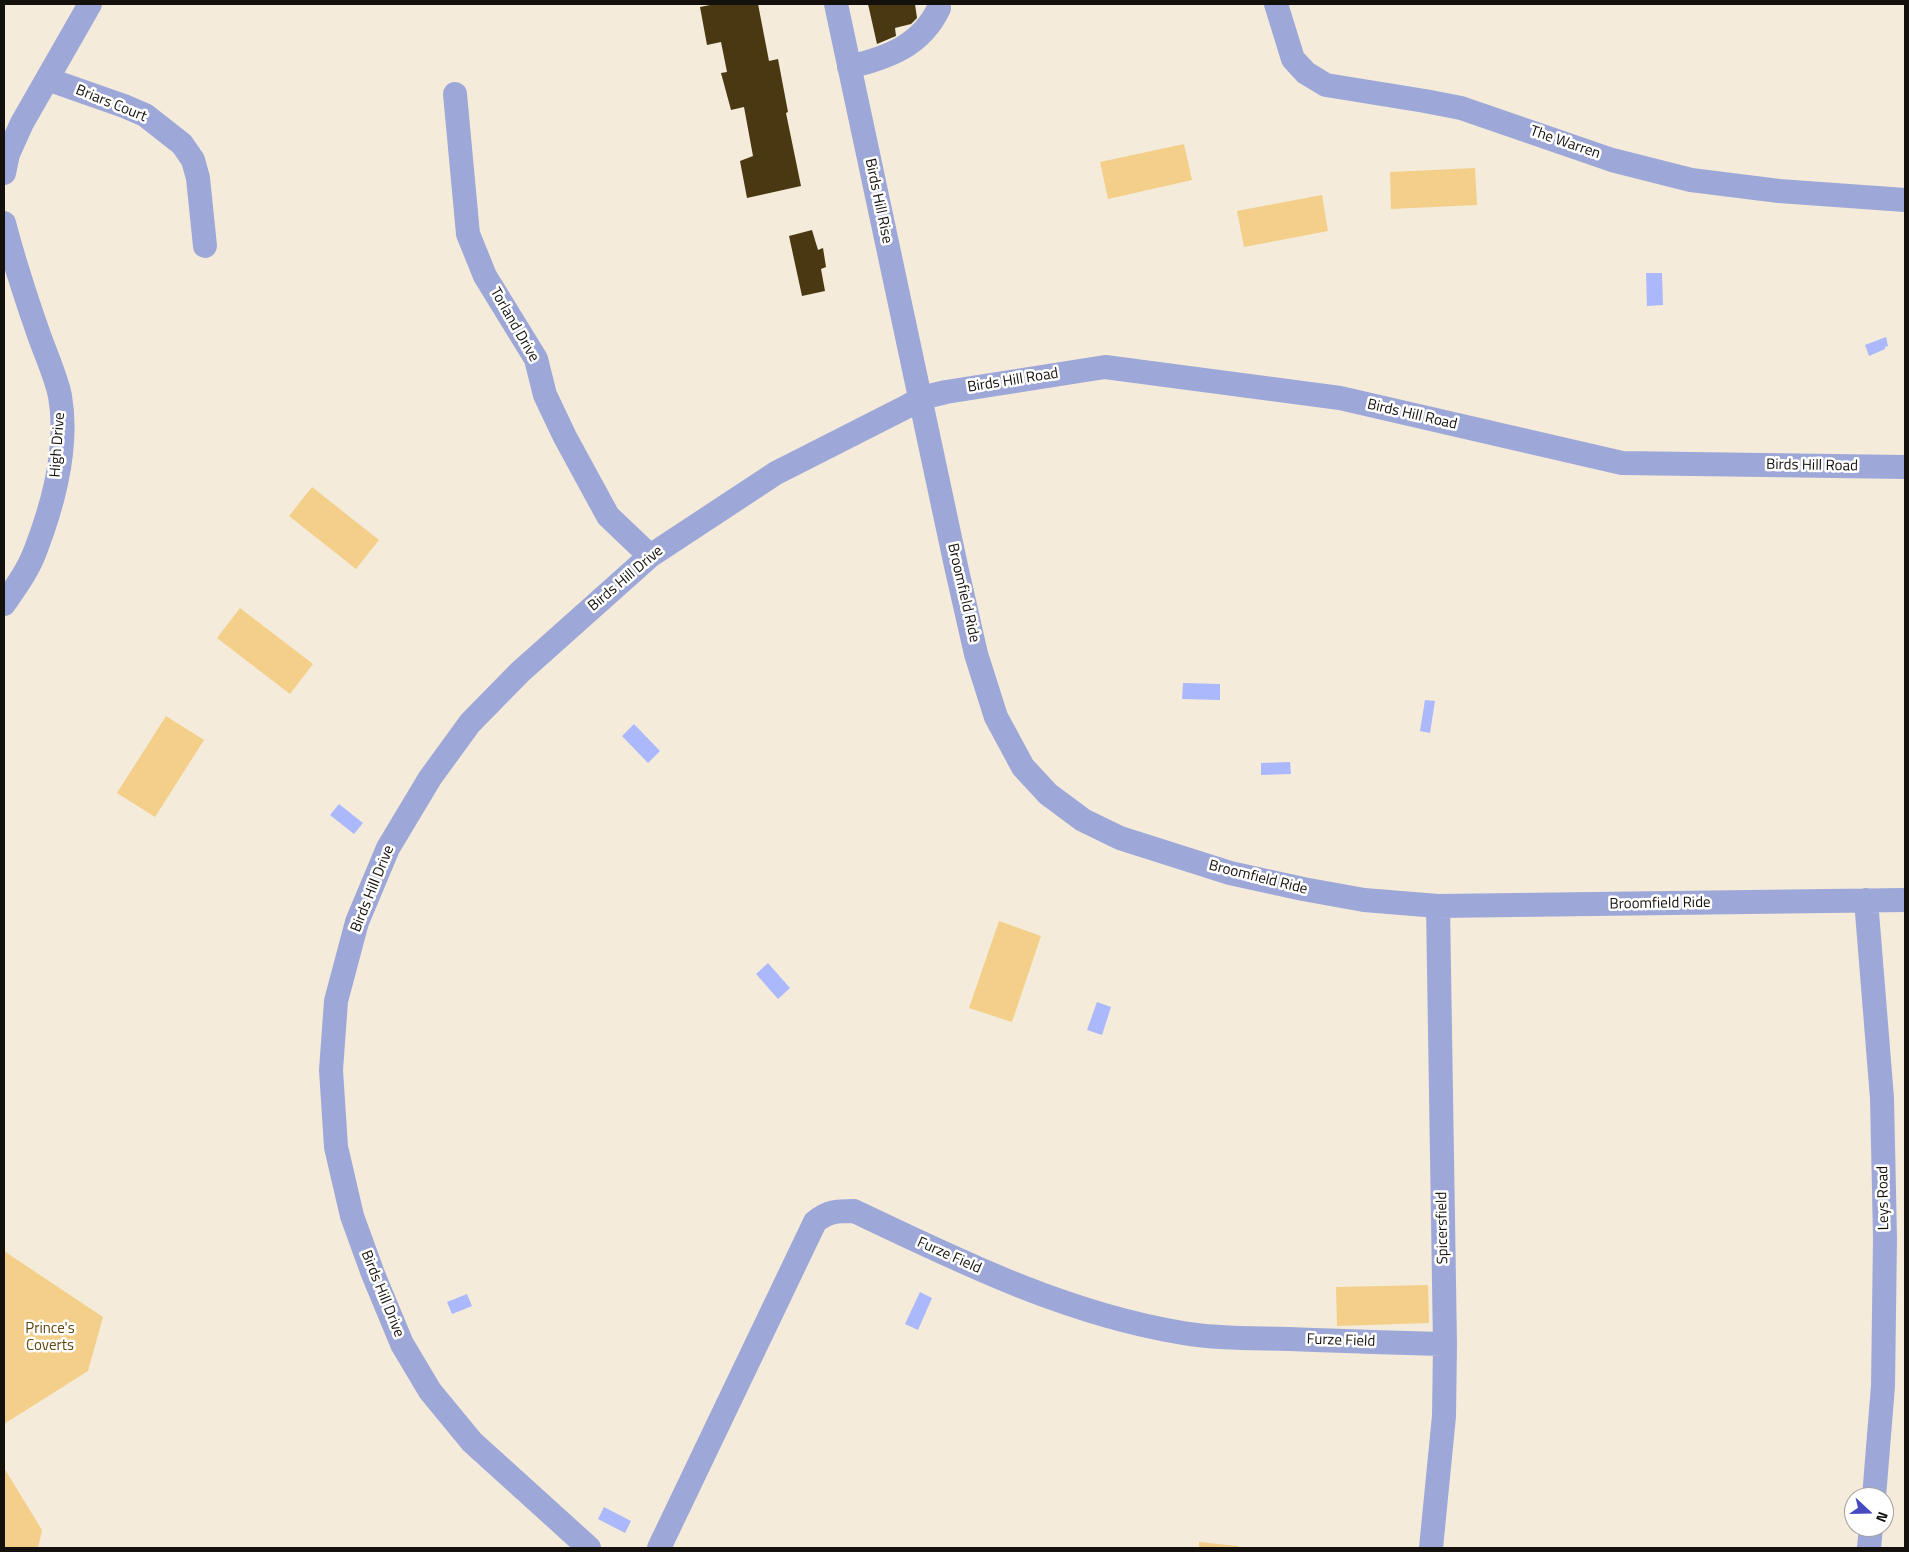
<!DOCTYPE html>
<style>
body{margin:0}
#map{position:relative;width:1909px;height:1552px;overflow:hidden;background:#f4ebdb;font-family:"Titillium Web",sans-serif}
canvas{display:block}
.frame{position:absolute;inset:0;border:5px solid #14110c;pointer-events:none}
.north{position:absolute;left:1844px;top:1487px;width:50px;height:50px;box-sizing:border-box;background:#fff;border:1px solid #a1a09e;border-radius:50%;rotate:111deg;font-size:14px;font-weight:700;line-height:20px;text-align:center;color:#14110c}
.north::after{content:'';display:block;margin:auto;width:18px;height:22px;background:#474abf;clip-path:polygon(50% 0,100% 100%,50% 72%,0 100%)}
</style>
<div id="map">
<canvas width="1909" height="1552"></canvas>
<div class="frame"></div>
<div class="north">N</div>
</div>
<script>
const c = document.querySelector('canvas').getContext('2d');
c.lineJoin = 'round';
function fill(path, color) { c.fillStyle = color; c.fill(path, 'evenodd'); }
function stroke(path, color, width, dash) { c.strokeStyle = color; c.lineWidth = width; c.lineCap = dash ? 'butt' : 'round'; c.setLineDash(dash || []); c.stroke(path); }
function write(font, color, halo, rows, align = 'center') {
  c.font = font + ' "Titillium Web",sans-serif'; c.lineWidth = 5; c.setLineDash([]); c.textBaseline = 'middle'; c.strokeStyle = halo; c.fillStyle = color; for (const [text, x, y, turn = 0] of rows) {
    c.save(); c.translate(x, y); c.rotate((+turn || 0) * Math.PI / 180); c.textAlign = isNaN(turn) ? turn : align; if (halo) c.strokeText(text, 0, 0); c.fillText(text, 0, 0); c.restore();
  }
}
const green = new Path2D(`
 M1184 144 1192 180 1108 199 1100 162Z
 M1475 168 1477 205 1391 209 1390 172Z
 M1322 195 1328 231 1244 247 1237 211Z
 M312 487 379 540 356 569 289 516Z
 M240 608 313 664 290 694 217 638Z
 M166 716 204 740 155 817 117 793Z
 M999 921 1041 936 1012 1022 969 1008Z
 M4 1251 103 1317 88 1371 4 1424Z
 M1428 1285 1429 1323 1337 1326 1336 1287Z
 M4 1468 42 1530 38 1548H4Z
 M1199 1542 1238 1546V1548H1199Z`);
const water = new Path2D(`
 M1646 273H1662L1663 305 1647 306Z
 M1886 337 1888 346 1885 347V349L1869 356 1865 345Z
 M1183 683 1220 684V700L1182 699Z
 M1425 700 1435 701 1430 733 1420 731Z
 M634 724 660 751 648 763 622 736Z
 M1290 762 1291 774 1261 775V763Z
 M339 804 363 823 354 834 330 815Z
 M768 963 790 988 778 999 756 974Z
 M1097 1002 1111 1007 1102 1035 1087 1030Z
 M920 1292 932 1298 918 1330 905 1324Z
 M467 1294 472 1306 452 1314 447 1302Z
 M604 1507 631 1521 625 1533 598 1519Z`);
const building = new Path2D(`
 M715 4H758L769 61 778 59 788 112 786 113 801 186 747 198 740 161 753 156 744 107 731 110 721 73 727 72 721 42 707 45 700 7Z
 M868 4H915L917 18 911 24 895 28 896 36 877 44Z
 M812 230 818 250 823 248 826 267 821 269 825 291 802 296 789 236Z`);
const minor = new Path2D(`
 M836 4 956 566 976 654 996 717 1023 767 1048 794 1083 820 1120 838 1230 873 1303 889 1364 900 1438 906 1905 900
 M1276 4 1293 59 1306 73 1326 85 1425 101 1461 108 1612 160 1691 180 1779 191 1905 200
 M849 67C887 58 921 46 939 8
 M47 79 124 106 145 115 182 144 193 160 198 178 205 246
 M455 94 468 234 485 276 536 359 545 395 565 437 608 516 650 556
 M4 173 8 154 22 123 90 4
 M4 223C14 261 26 298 39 335 46 355 56 376 60 396 69 447 54 502 36 549 29 569 16 587 4 604
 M1866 900 1882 1098 1885 1238 1883 1386 1874 1497
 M589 1548 472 1442 430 1391 402 1344 373 1274 352 1216 336 1147 331 1070 336 1001 357 922 388 848 430 778 470 723 520 672 650 556 776 473 906 407 921 398 946 392 1105 367 1340 398 1622 463 1905 467
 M659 1548 815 1222C828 1211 837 1211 854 1211 959 1261 1066 1314 1183 1333 1218 1339 1254 1338 1289 1339 1341 1341 1393 1343 1445 1344
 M1431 1548 1444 1416 1445 1344 1438 906
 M1869 1548 1871 1527`);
const streetNames = [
 ["Briars Court",111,104,22],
 ["The Warren",1565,143,19],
 ["Birds Hill Rise",878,201,78],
 ["Torland Drive",514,325,60],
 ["Birds Hill Road",1013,381,-9],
 ["Birds Hill Road",1412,415,13],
 ["High Drive",58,445,-86],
 ["Birds Hill Road",1812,466,1],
 ["Birds Hill Drive",626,579,-40],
 ["Broomfield Ride",963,593,77],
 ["Broomfield Ride",1258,878,14],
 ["Birds Hill Drive",373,889,-68],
 ["Broomfield Ride",1660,904,-1],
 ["Leys Road",1884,1198,-91],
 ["Spicersfield",1443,1228,-91],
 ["Furze Field",949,1256,24],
 ["Birds Hill Drive",382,1294,68],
 ["Furze Field",1341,1341,2]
];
const parkNames = [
 ["Prince's",50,1329],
 ["Coverts",50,1346]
];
fill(green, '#f3cf8a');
fill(water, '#acb8fc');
fill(building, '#4a3812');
stroke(minor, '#9ea8d8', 24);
write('15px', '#14110c', '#fff', streetNames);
write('15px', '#5f470f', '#fff', parkNames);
</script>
